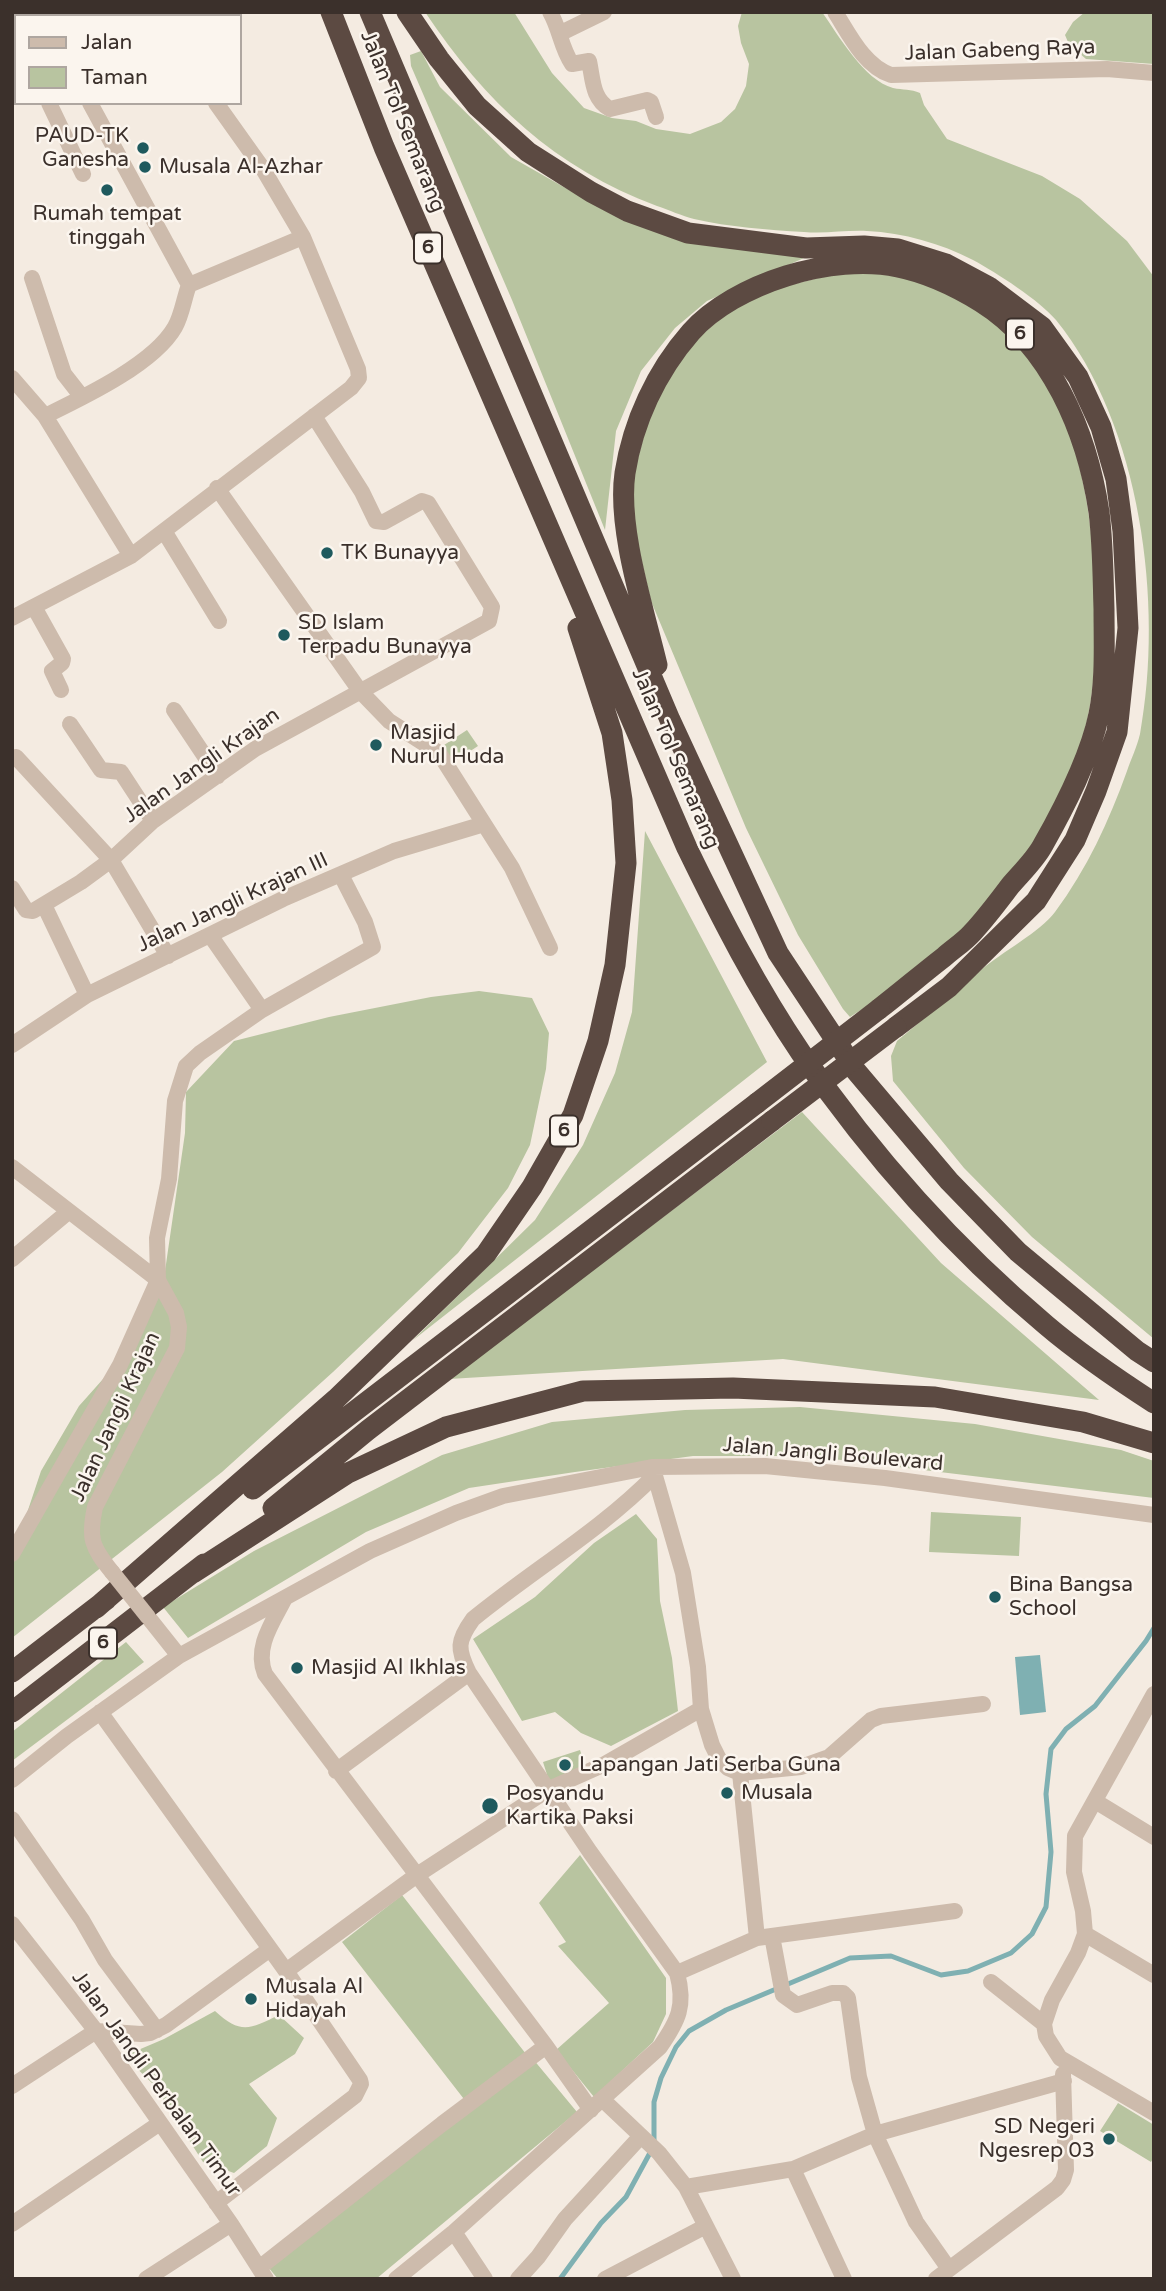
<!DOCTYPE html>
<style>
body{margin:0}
#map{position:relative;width:1166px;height:2291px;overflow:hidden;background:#f4ebe1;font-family:"Varela Round",sans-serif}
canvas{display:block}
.frame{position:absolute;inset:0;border:14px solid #3b302b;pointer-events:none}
.legend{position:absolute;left:14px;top:14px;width:228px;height:91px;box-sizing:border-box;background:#fbf5ee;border:2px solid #aea6a0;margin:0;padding:9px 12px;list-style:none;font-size:21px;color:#3b302b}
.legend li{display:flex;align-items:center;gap:14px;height:35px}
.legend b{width:35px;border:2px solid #aea6a0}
</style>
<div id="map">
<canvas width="1166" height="2291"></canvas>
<div class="frame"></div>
<ul class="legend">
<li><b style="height:9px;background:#cdbbac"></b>Jalan</li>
<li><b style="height:19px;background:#b8c4a0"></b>Taman</li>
</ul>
</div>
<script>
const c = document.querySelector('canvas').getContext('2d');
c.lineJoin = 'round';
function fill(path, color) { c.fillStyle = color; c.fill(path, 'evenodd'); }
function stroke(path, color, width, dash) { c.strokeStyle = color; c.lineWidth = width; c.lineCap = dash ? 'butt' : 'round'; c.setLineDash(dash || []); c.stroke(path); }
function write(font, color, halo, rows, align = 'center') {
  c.font = font + ' "Varela Round",sans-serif'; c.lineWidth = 5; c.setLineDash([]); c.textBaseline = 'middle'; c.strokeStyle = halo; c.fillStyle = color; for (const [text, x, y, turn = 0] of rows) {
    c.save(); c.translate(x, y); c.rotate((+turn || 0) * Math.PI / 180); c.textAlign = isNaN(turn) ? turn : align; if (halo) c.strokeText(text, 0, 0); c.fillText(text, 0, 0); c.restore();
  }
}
const green = new Path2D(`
 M425 12H514L552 73 584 108 612 118 636 121 656 129 690 134 721 122 735 109 746 86 749 64 741 43 738 26 742 12H822C839 36 864 80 893 88 903 90 911 89 920 93L924 105 947 139 1042 176 1080 199 1127 241 1154 277V1339L1032 1237 964 1168 893 1081 891 1056 897 1041C925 1018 953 993 981 970 1002 952 1040 932 1055 912 1087 869 1109 821 1127 771 1131 759 1137 747 1140 734 1164 604 1141 425 1056 320 1039 300 997 273 973 260 940 243 904 233 867 231 846 230 825 234 804 232 768 230 729 227 694 219 682 216 669 210 657 206 555 168 485 102 425 12Z
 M1085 12H1154V64L1086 59 1078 52 1071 49 1065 35 1073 22Z
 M421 51 440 87 511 157 613 215 813 254 707 301 675 328 641 371 616 431 605 530 512 300 411 66 410 55Z
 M839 273C857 273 875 272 892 275 916 277 940 289 961 301 1069 360 1093 484 1095 598 1096 660 1096 716 1069 774 1059 797 1047 823 1034 844 1026 856 1016 866 1007 877 993 894 980 915 963 930 932 960 887 994 850 1017L843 1009 798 935 746 828 651 601 634 528 633 477 648 420 668 378 699 337 725 315 766 291Z
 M467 730 478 746 449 765 438 749Z
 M645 831 767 1062 412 1341 535 1220 583 1145 615 1073 632 1012Z
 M479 991 532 998 549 1033 546 1069 530 1145 508 1188 458 1253 333 1372 222 1472 12 1638V1558L41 1471 79 1406 128 1351 165 1271 185 1133 186 1092 234 1041 329 1017 431 997Z
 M802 1112 941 1263 1099 1400 783 1359 449 1379Z
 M800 1407 975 1424 1121 1450 1154 1461V1498L808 1456H693L575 1472 469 1488 366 1532 188 1638 163 1607 254 1551 442 1455 552 1422 685 1410Z
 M931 1512 1021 1517 1019 1556 929 1552Z
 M636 1514 657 1539 660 1601 672 1658 678 1711 611 1746 581 1733 555 1712 522 1721 473 1639 535 1597 594 1543Z
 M126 1642 144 1662 12 1761V1732Z
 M580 1750 586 1768 549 1781 543 1762Z
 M580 1855 666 1978V2014L653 2042 594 2097 556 2050 609 2003 558 1946 566 1942 539 1903Z
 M402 1895 526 2054 528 2053 577 2112 376 2279H278L268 2267 467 2103 342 1942Z
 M215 2011C241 2035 250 2029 279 2015L304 2038 295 2054 249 2084 277 2118 267 2146 234 2173 203 2162 154 2085 124 2056 164 2039Z
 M1118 2103 1154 2125V2157L1151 2162 1100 2131Z`);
const water = new Path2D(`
 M1040 1655 1046 1712 1020 1715 1015 1657Z`);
const stream = new Path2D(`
 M654 2142V2102L661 2078 676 2047 689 2031 726 2010 850 1958 891 1956 941 1975 968 1971 1011 1953 1032 1934 1046 1907 1051 1852 1046 1794 1051 1749 1066 1729 1095 1706 1146 1641 1154 1628
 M560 2279 601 2223 626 2197 651 2151`);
const minor = new Path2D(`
 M32 12 34 16
 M163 12 165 16
 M550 12C560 29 561 48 572 64L589 61C593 79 592 99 610 109L647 100 651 102 656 117
 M835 12C849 34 864 66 891 75L1107 69 1154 73
 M112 16 119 12
 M561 33 604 12
 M12 67 16 65
 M49 103 83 174
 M32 278 64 374 82 397
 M189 285 303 237
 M12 378 45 416 131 556
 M45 416C84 397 154 364 175 327 182 315 184 298 189 285L90 103
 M217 488 360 691 389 721 439 753 512 868 550 948
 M164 531 219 621
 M34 607 63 659 62 663 52 671 61 690
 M12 618 131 556 351 388 359 378 358 369 303 237 263 169 216 103
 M174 710 218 776
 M70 724 101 770 121 772 153 821
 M16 757 111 860 168 956
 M12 888 26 910 33 911 81 882 111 860 153 821 255 749 489 621 492 607 428 503 422 501 384 522 376 521 362 492 314 416
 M44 905 87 995
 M210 935 262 1010
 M12 1045 87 995 283 899 394 851 484 824
 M12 1167 158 1280 176 1313 179 1327 177 1348 95 1507C88 1539 92 1547 112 1572
 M12 1259 68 1212
 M653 1469 683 1573 698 1667 701 1709 712 1745 719 1759 728 1768 740 1773 801 1767 829 1757 871 1720 881 1716 983 1704
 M12 1554 120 1365 158 1280 157 1238 169 1179 175 1101 186 1066 200 1053 262 1010 373 947 365 922 341 875
 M285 1598C273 1622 254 1647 265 1674L546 2046 591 2110
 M148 1617 179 1656 370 1551 456 1513 503 1496 652 1467 765 1466 885 1478 1154 1515
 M1154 1694 1075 1836 1074 1872 1083 1911 1085 1934 1078 1953 1052 2000 1044 2024 1046 2036 1060 2058 1154 2113
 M100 1712 286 1971 360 2080 361 2084 355 2096 216 2203
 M336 1771 469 1673
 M740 1773 757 1938
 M12 1780 67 1736 179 1656
 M1095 1801 1154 1837
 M12 1819 82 1920 105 1960 157 2030
 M12 1924 96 2031 231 2224 266 2279
 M1085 1934 1154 1975
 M772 1936 783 1995 797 2005 832 1993H843L848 1998 859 2077 875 2134 1064 2081
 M286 1971 417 1875 549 1789 605 1764 701 1709
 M677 1973 757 1938 955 1911
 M991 1982 1044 2024
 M96 2031 141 2034 150 2033 166 2025 270 1949
 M12 2086 96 2031
 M602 2099 659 2153 686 2187 733 2279
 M793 2169 844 2279
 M686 2187 793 2169 875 2134 916 2222 949 2269
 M12 2224 160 2123
 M454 2232 485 2279
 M259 2268 442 2124 546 2046
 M146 2279 231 2224
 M396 2279 454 2232 660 2047C678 2021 686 2006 677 1973L590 1852 469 1673C457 1649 457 1641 473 1619 533 1570 601 1530 655 1475
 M518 2279 538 2257 565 2219 641 2136
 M605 2279 706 2226
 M936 2279 1057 2188 1063 2180 1066 2170 1063 2074`);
const highway = new Path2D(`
 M331 12 384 147 687 848C721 918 757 988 801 1053 870 1153 953 1247 1046 1325 1080 1354 1117 1379 1154 1403
 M370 12 670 720 778 953 856 1071 949 1181 1018 1252 1137 1351 1154 1362
 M407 12 439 59 477 106 528 152 591 192 627 211 688 233 806 248 864 246 898 249 946 264 989 287 1042 327 1078 377 1101 427 1116 479 1123 531 1128 628 1117 732 1096 791 1075 840 1036 901 949 987 896 1027
 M657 665C644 610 617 528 625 473 633 422 656 372 691 332 735 283 833 253 898 267 928 273 955 286 981 302 1051 346 1087 432 1099 512 1103 544 1103 577 1104 609 1104 644 1106 680 1099 714 1090 758 1065 806 1043 845 1035 860 1021 873 1010 886 998 902 986 918 972 933 964 942 953 949 944 957 922 974 901 992 879 1009
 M253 1489 757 1103
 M273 1508 368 1430 772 1121
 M193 1573 348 1473 446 1427 583 1391 733 1388 935 1397 1083 1422 1154 1443
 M96 1608 336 1399 486 1254 532 1187 573 1115 598 1041 615 965 626 863 622 800 612 733 578 628
 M12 1672 107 1599
 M12 1712 204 1564`);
const minorBridge = new Path2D(`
 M112 1572 148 1617`);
const highwayBridge = new Path2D(`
 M757 1103 879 1009
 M772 1121 896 1027`);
const markers = [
 [143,148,7,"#1f5a5e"],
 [145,167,7,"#1f5a5e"],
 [107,190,7,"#1f5a5e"],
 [327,553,7,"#1f5a5e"],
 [284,635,7,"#1f5a5e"],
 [376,745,7,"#1f5a5e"],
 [995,1597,7,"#1f5a5e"],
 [297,1668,7,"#1f5a5e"],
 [565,1765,7,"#1f5a5e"],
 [727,1793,7,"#1f5a5e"],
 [490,1806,9,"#1f5a5e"],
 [251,1999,7,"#1f5a5e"],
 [1109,2139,7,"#1f5a5e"]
];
const shields = [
 [428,248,28],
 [1020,334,28],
 [564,1131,28],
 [103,1643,28]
];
const shieldNames = [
 ["6",428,248],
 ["6",1020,334],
 ["6",564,1131],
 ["6",103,1643]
];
const streetNames = [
 ["Jalan Gabeng Raya",1000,51,-2],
 ["Jalan Tol Semarang",402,122,68],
 ["Jalan Tol Semarang",675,759,67],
 ["Jalan Jangli Krajan",202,766,-35],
 ["Jalan Jangli Krajan III",233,903,-25],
 ["Jalan Jangli Krajan",116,1417,-65],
 ["Jalan Jangli Boulevard",833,1455,5],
 ["Jalan Jangli Perbalan Timur",156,2084,54]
];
const poiNames = [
 ["PAUD-TK",129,136,"right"],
 ["Ganesha",129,160,"right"],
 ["Musala Al-Azhar",159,167],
 ["Rumah tempat",107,214,"center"],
 ["tinggah",107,238,"center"],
 ["TK Bunayya",341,553],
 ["SD Islam",298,623],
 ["Terpadu Bunayya",298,647],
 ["Masjid",390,733],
 ["Nurul Huda",390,757],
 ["Bina Bangsa",1009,1585],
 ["School",1009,1609],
 ["Masjid Al Ikhlas",311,1668],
 ["Lapangan Jati Serba Guna",579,1765],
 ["Musala",741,1793],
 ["Posyandu",506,1794],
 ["Kartika Paksi",506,1818],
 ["Musala Al",265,1987],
 ["Hidayah",265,2011],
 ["SD Negeri",1095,2127,"right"],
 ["Ngesrep 03",1095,2151,"right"]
];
fill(green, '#b8c4a0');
fill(water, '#7fb0b2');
stroke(stream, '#7fb0b2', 5);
stroke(minor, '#cdbbac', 16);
stroke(highway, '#5c4a42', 21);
stroke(minorBridge, '#cdbbac', 16);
stroke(highwayBridge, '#5c4a42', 21);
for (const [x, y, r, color] of markers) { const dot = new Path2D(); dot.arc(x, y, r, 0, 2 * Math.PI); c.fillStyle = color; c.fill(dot); stroke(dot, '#fbf5ee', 2.5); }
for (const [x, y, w] of shields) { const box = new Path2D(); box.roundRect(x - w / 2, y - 15.5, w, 31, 5); c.fillStyle = '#fbf5ee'; c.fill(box); stroke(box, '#3b302b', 2); }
write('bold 19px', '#3b302b', null, shieldNames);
write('21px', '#3b302b', '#fbf5ee', streetNames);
write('21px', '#3b302b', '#fbf5ee', poiNames, 'left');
</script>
